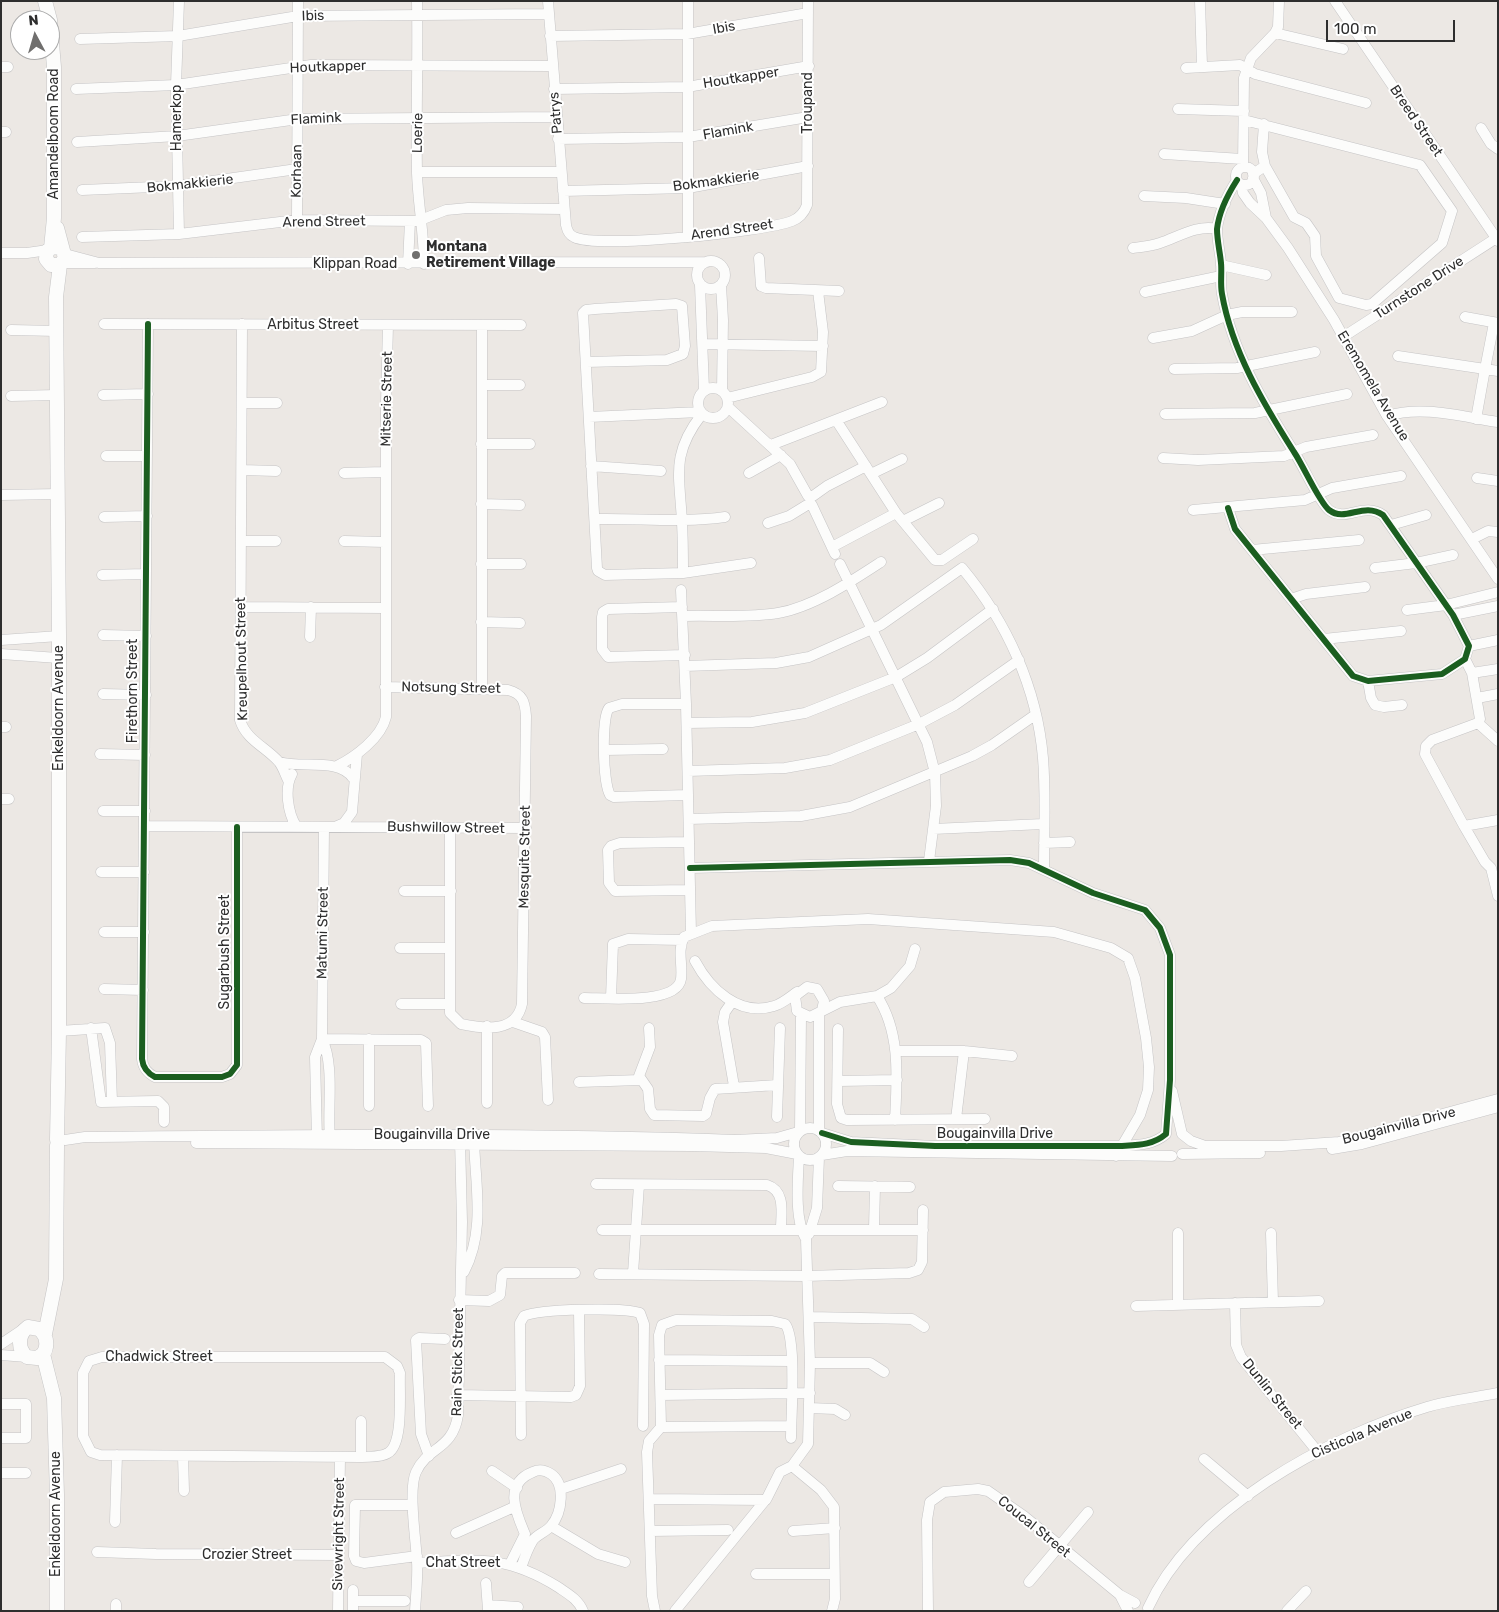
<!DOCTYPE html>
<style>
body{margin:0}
#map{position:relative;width:1499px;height:1612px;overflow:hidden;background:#ece8e4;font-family:Rubik,sans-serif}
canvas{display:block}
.frame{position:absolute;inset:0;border:2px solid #2e2e2e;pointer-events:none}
.north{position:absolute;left:10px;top:10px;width:50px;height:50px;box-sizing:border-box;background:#fff;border:1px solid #ababab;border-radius:50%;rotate:354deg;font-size:14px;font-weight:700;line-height:20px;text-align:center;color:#2e2e2e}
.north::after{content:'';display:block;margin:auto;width:18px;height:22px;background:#706f6e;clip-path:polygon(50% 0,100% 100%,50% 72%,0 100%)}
.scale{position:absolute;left:1326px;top:20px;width:129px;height:22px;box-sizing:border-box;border:2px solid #2e2e2e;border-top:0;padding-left:6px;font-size:15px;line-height:18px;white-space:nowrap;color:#2e2e2e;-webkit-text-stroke:4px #fff;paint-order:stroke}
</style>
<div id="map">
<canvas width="1499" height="1612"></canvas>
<div class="frame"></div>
<div class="north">N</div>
<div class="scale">100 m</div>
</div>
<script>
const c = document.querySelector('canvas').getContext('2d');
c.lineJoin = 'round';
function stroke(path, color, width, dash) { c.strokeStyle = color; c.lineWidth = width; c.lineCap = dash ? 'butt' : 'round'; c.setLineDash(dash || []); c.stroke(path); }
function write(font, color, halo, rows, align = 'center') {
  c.font = font + ' Rubik,sans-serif'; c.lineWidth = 4; c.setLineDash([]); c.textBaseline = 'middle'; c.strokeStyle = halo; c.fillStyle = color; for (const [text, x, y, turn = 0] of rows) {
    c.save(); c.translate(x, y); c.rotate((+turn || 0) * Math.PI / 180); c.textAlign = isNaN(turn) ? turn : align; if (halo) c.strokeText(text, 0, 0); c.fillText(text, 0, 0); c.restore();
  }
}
const street = new Path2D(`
 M417 1C418 59 416 116 417 173 418 204 424 233 424 264
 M548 1 566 225C567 230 569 235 574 237 598 249 764 232 792 221 800 218 804 213 807 205L808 1
 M688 1V237
 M1200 1 1202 66
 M1335 1 1498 241
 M1275 33 1343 49
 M550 36 687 34 808 13
 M80 39 178 36 298 16 548 14
 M1 67H8
 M1186 68 1240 65 1255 74 1366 103
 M76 89 176 85 311 65 552 66
 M554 89 687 87 809 66
 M1178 109 1244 111
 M1244 120 1420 165 1452 211 1442 243 1372 304 1366 305 1339 298 1316 256 1315 236 1306 223 1294 217 1265 166
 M1481 128 1491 144 1498 149
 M1 132H6
 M558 139 688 137 808 117
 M77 142 177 136 298 119 556 117
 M1164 154 1242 159
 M1243 167 1244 78 1251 58 1275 33 1278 27 1279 1
 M1236 176a9 9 0 1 1 18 0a9 9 0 1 1-18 0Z
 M417 172H561
 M1253 174 1265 166 1262 152 1264 124
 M1253 178 1261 193 1266 218
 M1241 184 1243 193 1250 203 1266 218 1288 248 1334 320 1387 416 1498 579
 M82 190 177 186 297 169
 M563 191 688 188 808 166
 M1144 196 1186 198 1225 204
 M297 220 298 1
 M179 234 176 85 179 1
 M82 237 179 234 297 220 418 221 446 210 468 208 564 209
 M1133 248C1142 247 1152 246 1160 243 1178 237 1198 224 1217 229
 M1 253H27L48 250
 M65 254 99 263 707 262
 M759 258 761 286 766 288 839 291
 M697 275a14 14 0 1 1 28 0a14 14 0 1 1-28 0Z
 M62 263H95
 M408 264 410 221
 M1221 265 1266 275
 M700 285 704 390
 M721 285 723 320 722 391
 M1145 292 1221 276
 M1465 317 1498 323
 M1494 323 1485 369 1498 371
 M104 324 521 325
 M148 324 142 1059C143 1068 147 1073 155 1077H222L230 1074 237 1065V827
 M242 324 240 720C246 740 266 747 279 762 283 767 285 774 288 780
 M11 330 57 331
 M1343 337 1498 237
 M1153 338 1192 331 1227 315 1242 312H1292
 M704 344 823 346
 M1398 356 1485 369 1476 419
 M586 362 667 360 683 354 685 346 682 306 676 304 595 309 586 310 583 313 597 568 598 571 605 575 683 573 751 563
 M1174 369 1237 368 1315 352
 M482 385H520
 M698 403a15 15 0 1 1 30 0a15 15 0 1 1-30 0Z
 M103 395 148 394
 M11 396 58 395
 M727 398 812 377 821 372 823 332 818 291
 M242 403H277
 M728 407 790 464 808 496
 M1165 414 1255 413 1347 394
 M1387 416C1422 405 1462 417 1498 422
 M589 417 700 412
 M836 420 896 513 935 560H942L973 539
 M481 444H530
 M771 445 882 402
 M106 456H147
 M1163 458 1198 460 1284 456 1306 447 1373 435
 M591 466 661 471
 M242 470 276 471
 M344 473 385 472
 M749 473 781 455
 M871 474 902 459
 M1477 478 1498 481
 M1 495 59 494
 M813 496 827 486 866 466
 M481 504 520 505
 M812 505 835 554
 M1228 508 1235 529 1353 676 1368 681 1442 674 1465 659 1469 646 1453 615 1383 515C1363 501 1346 523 1329 510 1319 502 1303 465 1294 452 1263 403 1232 351 1222 294 1220 284 1222 273 1221 263 1220 252 1217 240 1217 229 1219 212 1228 194 1237 180
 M1193 510 1305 500 1332 488 1401 476
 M104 517 147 516
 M595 519C639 518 682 523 725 517
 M903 521 939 503
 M768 523 789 516 807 505
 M1391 525 1426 515
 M1472 539 1488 531 1498 532
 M241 541H276
 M344 541 385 542
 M832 547 896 513
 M1252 550 1359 540
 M481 564H521
 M840 564 927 742 935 773 936 806 929 861
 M1375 568 1416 563 1453 555
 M683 573C683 556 683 540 682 523 680 476 670 455 702 414
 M102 575 146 574
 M681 590 686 704 691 933
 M1291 599 1306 594 1365 587
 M241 607 385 608
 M682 607 608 609 603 612 602 617V649L608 657 685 655
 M1407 610 1446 605 1498 592
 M1453 615 1498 606
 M683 616C714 615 748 618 778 613 813 607 852 581 881 562
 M481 622 520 623
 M103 635 146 636
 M310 637 311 607
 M1324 639 1401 631
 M1 640 59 636
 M1469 646 1498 640
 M1 654 58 658
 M1465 659 1472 673 1480 719 1478 723 1432 740 1426 746 1425 754 1464 826 1498 820
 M685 666 776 663 809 657 881 625 962 568C1007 622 1037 688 1043 758 1046 795 1044 832 1044 869
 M1472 673 1498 669
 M1368 681 1371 698 1375 705 1384 707 1402 705
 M385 687 508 690C523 694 525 702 526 716L522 1004C516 1033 485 1029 461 1024L450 1013V828
 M482 689V325
 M103 694 146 695
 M1477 698 1498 694
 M686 704H622L609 708C601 718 603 783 610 795L614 797 688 795
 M687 723 752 722 805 713 896 677 927 658 993 609
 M1478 723 1498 741
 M1 727H6
 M605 750 663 749
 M100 754 145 755
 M279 762C302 769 338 757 353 778
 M337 766C355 757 381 738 386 717V403L388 325
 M688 771 785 768 830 760 919 724 955 705 1019 660
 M292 774C284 788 288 813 296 826
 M1 799H9
 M103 811H145
 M689 819 801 816 850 807 972 756 992 745 1035 715
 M145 826 526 828
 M337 826 344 823 352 812 357 754
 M1464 826 1485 862 1491 868 1498 896
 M933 829 1043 824
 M689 842 620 843 611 846 608 850 609 883 615 891 690 890
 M1044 843 1070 842
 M690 868 1010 860 1029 863 1093 893 1145 910 1160 928 1170 955V1080L1166 1134C1153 1145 1139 1145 1122 1146H935L851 1142 822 1133
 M101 872H144
 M404 891H451
 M104 932H144
 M400 948H450
 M695 961C710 989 739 1017 774 1006 782 1004 790 997 797 992
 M104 989 143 990
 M877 996C901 1033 897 1078 895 1120
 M584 998C605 998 677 1005 681 979 683 964 677 951 684 937L712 926 868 919 1054 932 1111 948 1128 958 1135 978 1146 1038 1149 1067 1148 1090 1140 1115 1116 1156
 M611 998 613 944 628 939 683 940
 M732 1002 725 1012 723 1022 734 1086
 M401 1004H448
 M822 1010 824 1001 817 989 807 987 795 996 797 1011 810 1017 840 1002 877 996 891 988 910 966 915 949
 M819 1013V1131
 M513 1022 542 1032 545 1037 548 1100
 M91 1028 101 1102 158 1101 164 1107V1122
 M649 1028 650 1047 639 1076 648 1089 650 1109 654 1115 703 1116 706 1114 710 1098 715 1089 777 1085
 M838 1029 837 1104 841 1118 847 1120 985 1119
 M59 1031 105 1028 110 1043 112 1102
 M322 1039 421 1040 426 1043 428 1106
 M322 1039C335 1065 327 1109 330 1139
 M897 1051H964L1012 1056
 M839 1081 897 1080
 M579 1082 640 1080
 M1172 1091 1182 1134 1191 1141 1205 1146H1281L1339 1142 1498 1099
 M487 1103V1026
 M369 1106V1039
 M777 1117 780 1028
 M956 1119 964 1051
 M794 1144a16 16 0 1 1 32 0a16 16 0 1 1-32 0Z
 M800 1131 801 1015
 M65 1140 85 1137C302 1135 519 1132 735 1140L777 1138 798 1132
 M317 1140 315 1057 322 1039 324 827
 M196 1143 692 1146 766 1148 797 1154
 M1332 1149 1362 1144 1498 1107
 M1182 1154 1260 1153
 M822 1155 847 1151 1172 1156
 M596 1184 767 1185C786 1191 781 1213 781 1229
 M838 1186 910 1187
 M874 1229 875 1186
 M602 1230H923
 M1178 1233V1305
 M1271 1233 1273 1302
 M809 1234 817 1208 819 1157
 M464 1272C486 1230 475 1184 474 1139
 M633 1273 639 1185
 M599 1274 806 1276 909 1273 918 1270 922 1262 923 1210
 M459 1300 489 1301 500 1295 502 1276 505 1273H575
 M1235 1303 1236 1345 1241 1357 1317 1451
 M1136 1306 1319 1301
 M809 1317 912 1319 924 1327
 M1 1344 25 1328
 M1 1355 27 1357
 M102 1357H385L397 1366 400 1373C399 1392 404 1444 388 1453 380 1458 369 1456 361 1457L100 1455 91 1452 83 1436V1373L89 1361Z
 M659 1360 792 1361
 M810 1363H870L884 1372
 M457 1395 571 1397 576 1395 580 1386 579 1311
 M661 1395 810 1393
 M1 1404H26V1438H1
 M809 1408 835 1409 845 1415
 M361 1421V1457
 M661 1427 791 1426
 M521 1435 520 1323 524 1316C540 1309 623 1307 640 1313L644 1324 643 1426
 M183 1456 184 1491
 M429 1456 421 1434 416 1340 419 1338 445 1339
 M1204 1459 1248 1496
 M792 1466 821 1490 834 1507 835 1599 832 1611
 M492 1471 517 1488
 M1 1473H26
 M561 1489 621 1469
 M649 1499 766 1500
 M407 1505H355L354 1556 356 1561 364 1563 417 1556
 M115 1522 117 1455
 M551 1526 598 1554 625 1562
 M650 1531 728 1530
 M793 1531 835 1528
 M456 1533 514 1507
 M97 1552 156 1554 338 1555
 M417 1563C476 1560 505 1554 558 1587 568 1594 578 1599 583 1611
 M510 1564 525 1534C517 1515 502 1484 533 1472 539 1469 545 1470 551 1474 566 1484 562 1513 551 1526 546 1532 538 1534 533 1540 528 1548 524 1559 521 1568
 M756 1574H834
 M1029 1582 1088 1512
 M486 1583 488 1610
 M353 1590V1611
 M1120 1595 1128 1611
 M354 1601H405
 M488 1605 518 1607
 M1148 1608C1193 1509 1327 1437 1427 1407 1450 1400 1474 1398 1498 1393
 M116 1611V1604
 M338 1611 340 1457
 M415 1611C416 1594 418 1577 417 1561 416 1541 408 1489 416 1472 428 1446 453 1450 458 1415L462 1222 460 1139
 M655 1611 652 1596 647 1452 649 1441 661 1427 659 1335 662 1325 676 1320 772 1321 785 1324C797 1337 791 1417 791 1438
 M675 1611 767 1498 780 1472 792 1466 808 1444 810 1363 806 1239C794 1220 798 1179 799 1156
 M928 1611 927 1520 930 1502 944 1492 978 1489 988 1491 1024 1516 1120 1595 1135 1603
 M1287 1611 1306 1591`);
const secondary = new Path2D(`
 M45 1 50 20
 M50 20 54 67V218L51 248
 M57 228 65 258 60 265H51L46 259 47 251 53 247 61 248
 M57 1140 59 1031V636L56 297 60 265
 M28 1327 39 1329C49 1337 49 1353 37 1358L27 1357C17 1349 18 1334 28 1327Z
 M45 1334 56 1279 57 1145
 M43 1354 54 1398 57 1495V1611`);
const cycleway = new Path2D(`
 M148 324 142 1059C143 1068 147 1073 155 1077H222L230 1074 237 1065V827
 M1228 508 1235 529 1353 676 1368 681 1442 674 1465 659 1469 646 1453 615 1383 515C1363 501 1346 523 1329 510 1319 502 1303 465 1294 452 1263 403 1232 351 1222 294 1220 284 1222 273 1221 263 1220 252 1217 240 1217 229 1219 212 1228 194 1237 180
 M690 868 1010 860 1029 863 1093 893 1145 910 1160 928 1170 955V1080L1166 1134C1153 1145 1139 1145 1122 1146H935L851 1142 822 1133`);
const markers = [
 [416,255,5,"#706f6e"]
];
const streetNames = [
 ["Ibis",313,16,-2],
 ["Ibis",724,28,-10],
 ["Houtkapper",328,67,-2],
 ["Houtkapper",741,78,-9],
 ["Troupand",808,103,-90],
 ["Patrys",556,113,-95],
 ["Hamerkop",177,118,-90],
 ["Flamink",316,119,-3],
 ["Breed Street",1416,121,56],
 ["Flamink",728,131,-10],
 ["Loerie",418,133,-89],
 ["Amandelboom Road",54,134,-90],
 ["Korhaan",297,171,-89],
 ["Bokmakkierie",716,181,-8],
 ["Bokmakkierie",190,184,-6],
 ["Arend Street",324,222,-1],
 ["Arend Street",732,230,-8],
 ["Klippan Road",355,264],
 ["Turnstone Drive",1419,288,-33],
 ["Arbitus Street",313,325],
 ["Eremomela Avenue",1373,386,59],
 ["Mitserie Street",387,399,-89],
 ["Kreupelhout Street",242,659,-91],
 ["Notsung Street",451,688,1],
 ["Firethorn Street",133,691,-90],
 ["Enkeldoorn Avenue",59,708,-90],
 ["Bushwillow Street",446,828,1],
 ["Mesquite Street",525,857,-89],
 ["Matumi Street",323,933,-89],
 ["Sugarbush Street",225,952,-90],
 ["Bougainvilla Drive",1399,1126,-14],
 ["Bougainvilla Drive",995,1134],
 ["Bougainvilla Drive",432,1135],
 ["Chadwick Street",159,1357],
 ["Rain Stick Street",458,1362,-89],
 ["Dunlin Street",1272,1394,51],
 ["Cisticola Avenue",1362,1434,-23],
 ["Enkeldoorn Avenue",56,1514,-90],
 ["Coucal Street",1034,1527,39],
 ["Sivewright Street",339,1534,-89],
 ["Crozier Street",247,1555],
 ["Chat Street",463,1563]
];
const poiNames = [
 ["Montana",426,247],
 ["Retirement Village",426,263]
];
stroke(street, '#c5c4c5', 11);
stroke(secondary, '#c5c4c5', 15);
stroke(street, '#fcfcfb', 10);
stroke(secondary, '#fcfcfb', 14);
stroke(cycleway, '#1b5e20', 6);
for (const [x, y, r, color] of markers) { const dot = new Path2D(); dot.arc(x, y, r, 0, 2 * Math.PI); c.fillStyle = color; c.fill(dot); stroke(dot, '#fff', 2); }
write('14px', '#2e2e2e', '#fff', streetNames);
write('bold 14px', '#2e2e2e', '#fff', poiNames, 'left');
</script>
